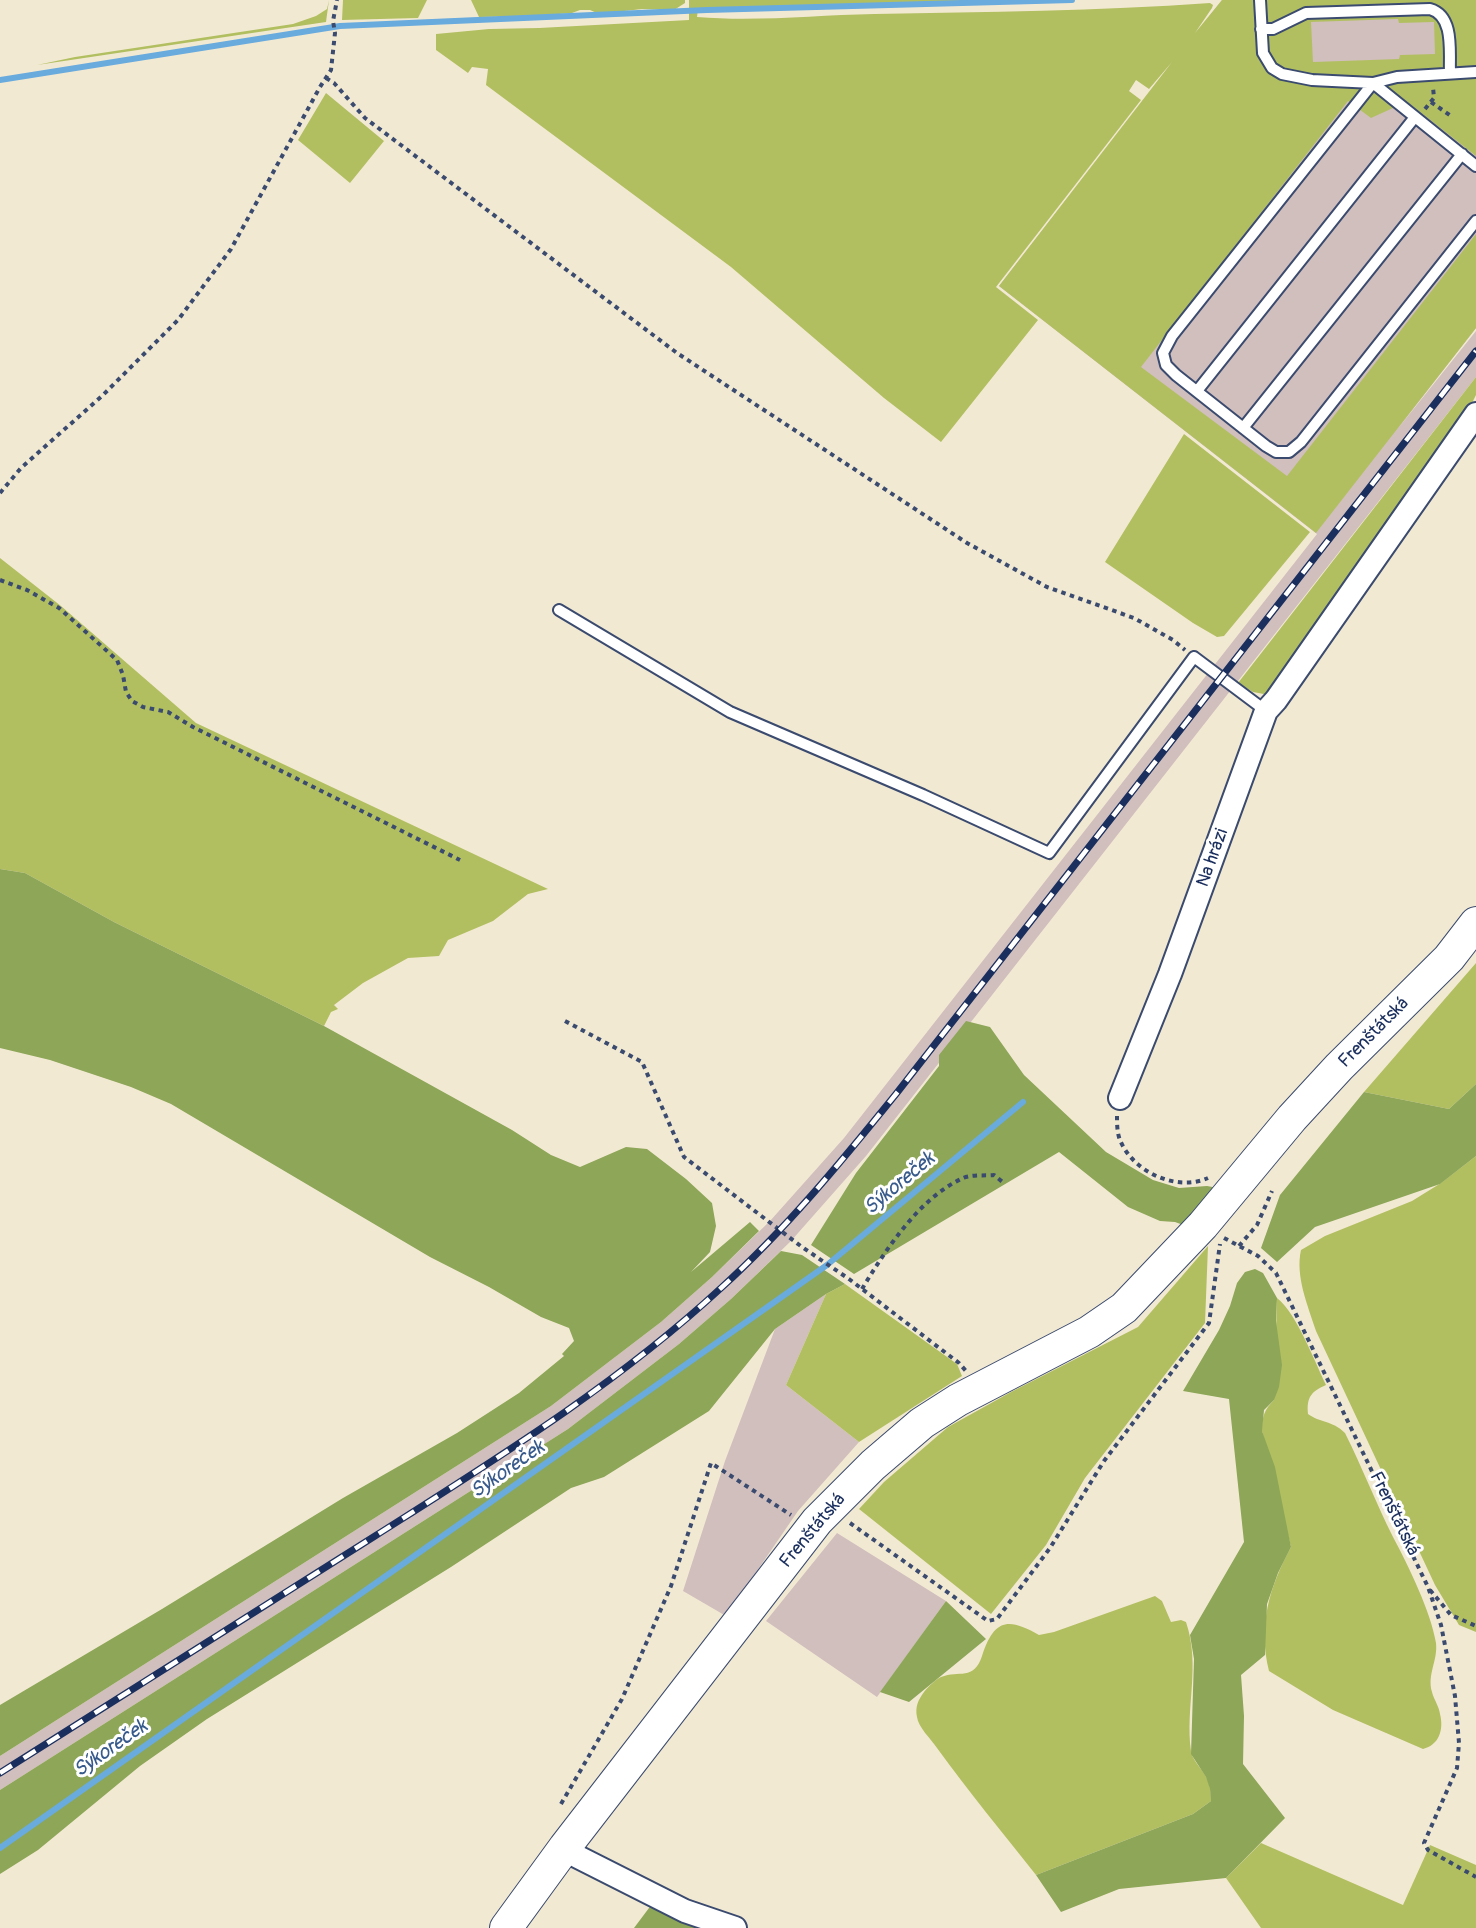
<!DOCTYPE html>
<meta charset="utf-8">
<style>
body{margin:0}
canvas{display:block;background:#f2e9d2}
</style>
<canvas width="1476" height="1928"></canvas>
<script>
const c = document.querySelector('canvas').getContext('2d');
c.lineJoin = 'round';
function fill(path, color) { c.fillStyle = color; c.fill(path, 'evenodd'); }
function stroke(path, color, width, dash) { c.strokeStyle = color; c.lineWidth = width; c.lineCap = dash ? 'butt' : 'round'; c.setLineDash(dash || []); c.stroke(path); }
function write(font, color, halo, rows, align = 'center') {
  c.font = font + ' Pangolin,sans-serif'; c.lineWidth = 6; c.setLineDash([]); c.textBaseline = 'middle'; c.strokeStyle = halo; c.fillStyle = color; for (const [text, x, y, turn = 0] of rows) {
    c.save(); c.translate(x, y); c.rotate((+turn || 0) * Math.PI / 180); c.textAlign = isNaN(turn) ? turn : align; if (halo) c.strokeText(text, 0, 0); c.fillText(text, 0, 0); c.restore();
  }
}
const industrial = new Path2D(`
 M1222 0H1476V328L1396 431 1476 331V377L866 1156 791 1241 731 1299 679 1344 568 1429 0 1790V1756L551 1406 661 1322 712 1277 770 1221 844 1138 1317 534 999 286Z
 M826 1294 786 1385 859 1442 798 1511 726 1616 683 1591 725 1461 775 1329Z
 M837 1533 946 1601 877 1697 766 1621Z`);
const green = new Path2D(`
 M329 0 326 22 37 65 75 57 293 24 316 16 327 9Z
 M343 0H427L418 18 342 20Z
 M471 0H685V3L674 10 642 9 599 14 590 10H580L572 13 533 16 479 17Z
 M689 0H1023L698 9 697 17C756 22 816 15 874 14 986 12 1098 11 1210 3L1213 5 1212 8 1195 33 1222 0H1476V156L1401 97 1393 108 1371 118 1348 101 1141 367 1287 476 1476 234V328L1316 533 999 286 1172 62 1149 89 1136 80 1129 91 1141 100 996 287 1038 320 941 442 884 398 731 267 486 85 488 69 472 67 468 73 436 50V34L489 29 539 28 689 20ZM1398 19 1399 23 1434 22 1435 54 1400 55 1399 59 1313 62 1311 22Z
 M326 93 384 141 350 183 298 140Z
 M1476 377V395L1455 437 1269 695 1253 692 1238 683Z
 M1184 434 1310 532 1224 636 1217 637 1193 623 1105 562Z
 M0 558 61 606 196 723 548 889 528 894 493 921 448 940 439 956 408 958 363 983 334 1005 338 1009 331 1012 324 1026 114 922 25 873 0 869Z
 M1476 963V1084L1449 1109 1364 1092Z
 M1476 1156V1632L1459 1625 1435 1585 1316 1331C1308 1306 1295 1276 1301 1250L1325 1236 1412 1201 1441 1183Z
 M1208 1246 1205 1323 1085 1478 1046 1545 991 1614 859 1509 884 1482 948 1427 1011 1392 1138 1327Z
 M845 1284 957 1364 962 1376 859 1442 786 1385 826 1294Z
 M1277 1298C1297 1314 1314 1360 1326 1385 1312 1391 1306 1397 1308 1414 1320 1423 1332 1420 1345 1433 1362 1467 1376 1503 1393 1537 1408 1565 1431 1612 1436 1643 1438 1661 1427 1674 1432 1692 1434 1700 1439 1706 1440 1714 1444 1730 1439 1745 1423 1749L1333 1710 1269 1671C1258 1625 1269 1588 1291 1547L1262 1431C1262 1417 1264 1410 1274 1400Z
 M1155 1596 1162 1601 1171 1622 1181 1620 1186 1622C1201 1667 1185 1706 1191 1751 1192 1759 1200 1767 1205 1775 1210 1783 1211 1792 1211 1801L1193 1814 1036 1875C1003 1833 968 1791 937 1748 931 1739 918 1727 917 1717 915 1707 918 1700 924 1692 928 1687 936 1679 941 1677 959 1670 974 1681 982 1656 994 1619 1008 1617 1039 1635L1054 1632Z
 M1261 1843 1403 1905 1430 1845 1476 1865V1928H1261L1226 1878Z`);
const forest = new Path2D(`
 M0 869 25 873 114 922 324 1026 512 1130 551 1155 580 1167 626 1147 647 1149 686 1179 712 1203 716 1226 710 1252 691 1272 750 1222 759 1231 712 1277 661 1322 551 1406 0 1756V1705L162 1609 343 1498 457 1433 519 1393 564 1356 562 1354 574 1341 569 1328 541 1317 489 1287 430 1257 171 1104 131 1087 50 1060 0 1048Z
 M966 1021 990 1027 1024 1075 1106 1152 1153 1180 1179 1188 1207 1186 1218 1188 1186 1226 1175 1222 1160 1221 1128 1207 1059 1152 854 1274 811 1245 856 1173 939 1066V1055Z
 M1476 1084V1156L1440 1184 1315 1227 1277 1262 1261 1248 1280 1195 1364 1092 1449 1109Z
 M781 1251 802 1255 845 1284 826 1294 775 1329 709 1411 604 1477 571 1488 451 1567 207 1719 140 1766 38 1850 0 1874V1790L568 1429 679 1344 731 1299Z
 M1255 1269 1263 1273 1277 1298 1276 1321 1282 1365 1279 1387 1274 1400 1264 1410 1262 1431 1275 1467 1291 1547 1278 1573 1267 1604 1265 1655 1241 1675 1244 1716 1243 1764 1285 1818 1226 1878 1119 1889 1061 1912 1036 1875 1193 1814 1211 1801 1210 1789 1206 1777 1191 1754 1194 1659 1190 1635 1244 1542 1229 1399 1183 1391 1219 1330 1230 1306 1237 1283 1245 1272Z
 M946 1601 986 1639 909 1702 880 1692Z
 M652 1904 716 1928H634Z`);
const stream = new Path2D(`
 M0 80 340 26 707 10 1072 0
 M0 1848 827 1265 1023 1102`);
const path = new Path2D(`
 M326 78 334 83 365 118 677 353 967 543 1047 587 1134 618 1173 640 1185 650
 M1431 102 1451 116
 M1425 109 1434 98 1433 87
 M0 493 21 468 103 395 178 320 231 249 320 87 331 70 335 33 333 21 337 0
 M0 580 27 590 59 608 117 660 123 675 126 692 132 701 143 707 168 712 193 727 460 860
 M565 1021 642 1062 684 1157 802 1247 849 1279 959 1363 966 1371
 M1117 1116C1117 1123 1117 1133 1120 1140 1133 1172 1176 1192 1208 1178
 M1224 1238 1258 1256 1276 1273 1428 1587 1441 1625 1455 1696 1459 1743 1457 1768 1424 1843 1428 1850 1476 1877
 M1239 1246 1257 1225 1272 1191
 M862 1289C886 1249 919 1199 961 1179 970 1174 984 1176 994 1175L1005 1184
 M850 1523 988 1621 997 1619 1050 1548 1104 1461 1209 1323 1220 1244
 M1430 1590 1451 1615 1476 1626
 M561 1804 622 1699 671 1586 711 1463 791 1515`);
const lane = new Path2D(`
 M1260 0 1263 53 1272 68 1282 74 1312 80 1373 83 1397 77 1476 72
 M1261 29H1273L1306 13 1430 9C1455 16 1449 53 1450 73
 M1476 166 1373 83 1172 336 1163 353 1166 365 1176 375 1266 446 1276 452H1289L1301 442 1476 221
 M1197 391 1415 117
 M1243 428 1462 154
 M559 610 730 712 923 795 1049 853 1194 657 1266 711`);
const street = new Path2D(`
 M1120 1098 1170 974 1266 711 1276 700 1476 414
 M565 1847 578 1857 685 1911 735 1928`);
const secondary = new Path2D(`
 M506 1928 565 1847 817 1521 873 1465 922 1423 958 1400 1089 1332 1124 1308 1203 1225 1292 1118 1339 1067 1449 958 1476 923`);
const rail = new Path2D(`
 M0 1773C125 1694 250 1615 375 1536 496 1459 616 1385 721 1288 786 1229 841 1162 896 1094L1476 351`);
const streetNames = [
 ["Na hrázi",1213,858,-70],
 ["Frenštátská",1374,1033,-45],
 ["Frenštátská",1394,1514,64],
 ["Frenštátská",813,1531,-50]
];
const waterNames = [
 ["Sýkoreček",900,1184,-40],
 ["Sýkoreček",508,1470,-35],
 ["Sýkoreček",111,1749,-35]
];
fill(industrial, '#d1bfbe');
fill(green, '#b2bf61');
fill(forest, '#8da657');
stroke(stream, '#6aabde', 6);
stroke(lane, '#3b4b6f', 14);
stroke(street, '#3b4b6f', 26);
stroke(secondary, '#3b4b6f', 34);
stroke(path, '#3b4b6f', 4, [4.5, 4.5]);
stroke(lane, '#fff', 10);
stroke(street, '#fff', 22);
stroke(secondary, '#fff', 32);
stroke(rail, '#1b2f5e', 7);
stroke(rail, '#fff', 4.5, [14]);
write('18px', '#1b2f5e', '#fff', streetNames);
write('italic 20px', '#375a8b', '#fff', waterNames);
</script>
